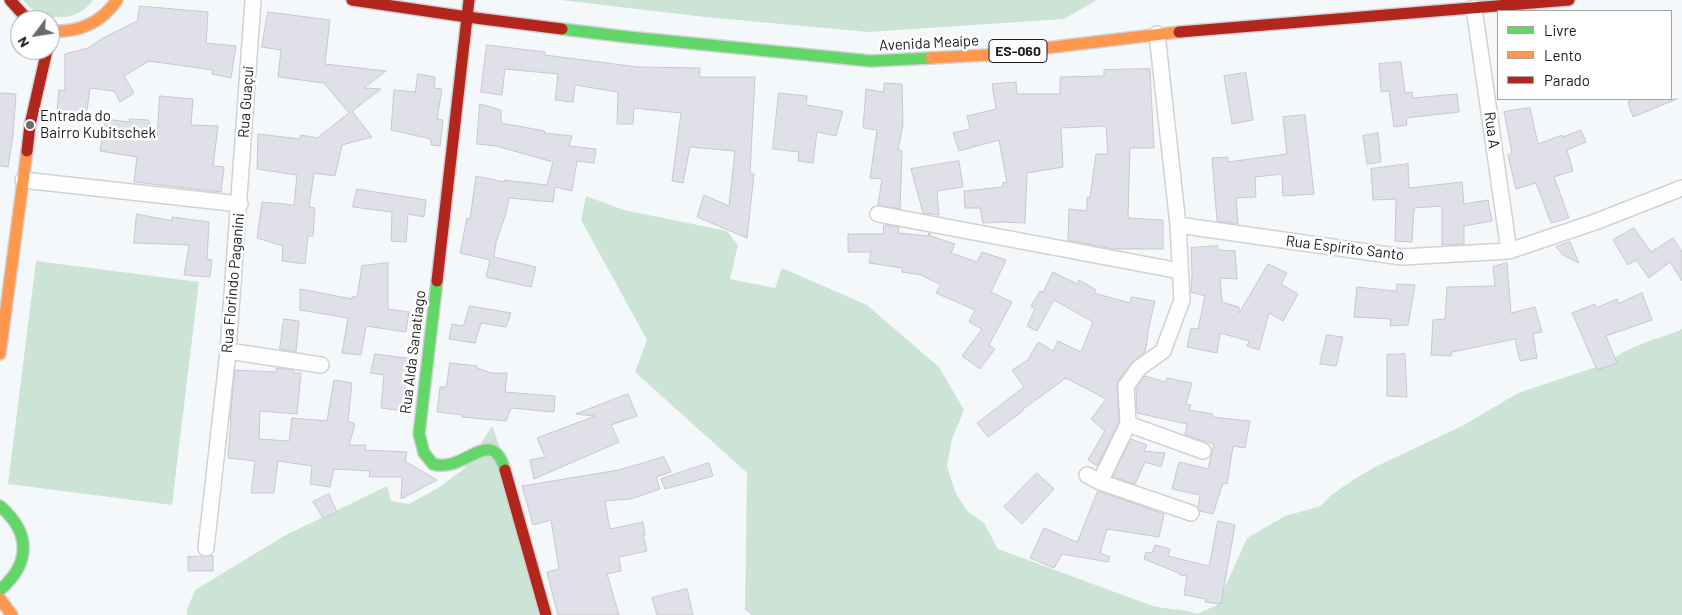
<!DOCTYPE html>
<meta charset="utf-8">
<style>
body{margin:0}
#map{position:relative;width:1682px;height:615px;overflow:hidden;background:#f5f8fa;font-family:Barlow,sans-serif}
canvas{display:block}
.legend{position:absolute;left:1497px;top:10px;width:175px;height:90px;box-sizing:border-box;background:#fff;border:1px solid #a3a4a5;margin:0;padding:6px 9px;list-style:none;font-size:15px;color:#1a1c1d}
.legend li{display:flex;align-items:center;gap:10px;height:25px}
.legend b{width:25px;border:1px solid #a3a4a5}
.north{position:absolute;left:10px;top:10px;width:50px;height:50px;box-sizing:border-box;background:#fff;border:1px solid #a3a4a5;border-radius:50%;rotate:239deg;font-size:14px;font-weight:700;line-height:20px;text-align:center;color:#1a1c1d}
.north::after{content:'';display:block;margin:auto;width:18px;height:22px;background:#67696a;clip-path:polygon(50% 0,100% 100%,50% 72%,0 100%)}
</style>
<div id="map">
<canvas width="1682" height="615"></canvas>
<ul class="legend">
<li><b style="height:6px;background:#63d668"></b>Livre</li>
<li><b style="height:6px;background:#ff974d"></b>Lento</li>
<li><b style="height:6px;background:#b3261e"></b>Parado</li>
</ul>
<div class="north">N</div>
</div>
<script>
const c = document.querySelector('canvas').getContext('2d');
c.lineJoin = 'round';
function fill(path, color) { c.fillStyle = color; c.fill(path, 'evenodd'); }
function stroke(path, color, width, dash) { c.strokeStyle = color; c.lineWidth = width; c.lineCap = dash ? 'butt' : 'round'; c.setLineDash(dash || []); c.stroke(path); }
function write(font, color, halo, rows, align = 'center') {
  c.font = font + ' Barlow,sans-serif'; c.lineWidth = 5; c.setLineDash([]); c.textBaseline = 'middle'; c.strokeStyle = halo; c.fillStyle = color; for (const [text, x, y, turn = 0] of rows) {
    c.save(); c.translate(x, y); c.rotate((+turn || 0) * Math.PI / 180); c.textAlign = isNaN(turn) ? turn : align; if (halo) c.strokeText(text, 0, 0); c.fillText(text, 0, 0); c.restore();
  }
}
const green = new Path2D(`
 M23 0H93C77 24 39 22 23 0Z
 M560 0H1097L1064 19 868 32 705 17Z
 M586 196 624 210 727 231 738 245 730 279 775 288 782 268 867 305 939 367 964 410 952 439 947 466 956 494 968 512 984 523 998 549 1150 605C1166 610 1182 608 1197 614L1217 605 1247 538 1285 516 1321 506 1330 496 1353 480 1375 467 1462 426 1518 393 1605 364C1617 355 1630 348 1644 343 1657 338 1670 335 1682 329V615H752L745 610 747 473 635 372 647 340 581 220Z
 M36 261 199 282 172 505 8 484Z
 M492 426 522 505 552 615H187V610L195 590 284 536 387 486 391 501 409 504 438 488 465 468Z`);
const building = new Path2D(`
 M140 6 208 12 206 43 236 46 231 78 212 74 213 70 149 61 124 76 134 93 120 102 114 91 90 88 86 117 57 111 59 90 65 91V54L88 48 103 38 137 21Z
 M268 12 330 20 325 64 386 71 364 88 381 89 352 111 372 137 342 145 335 176 314 173 309 207 315 208 313 236H308L305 264 282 261 283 246 257 238 262 202 294 205 297 175 257 169 258 134 300 139 301 135 317 138 349 113 324 83 278 77 281 50 262 47Z
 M487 45 545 52V55L638 67 700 68 699 77H755L750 174H754L747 238 697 217 704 195 729 206 735 151 690 147 683 183 672 181 681 113 634 108 633 124H617L618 92 575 85 573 102 555 100 558 74 505 69 502 95 481 92Z
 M1401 62 1405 93 1412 92 1413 98 1457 94 1459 112 1406 118 1407 125 1394 127 1389 91 1381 92 1379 64Z
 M1150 69 1154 148H1130L1128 218 1163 220V249H1112L1068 240 1069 209 1087 211V197L1090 198 1096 154H1108L1106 126 1061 128 1063 167 1027 173 1025 223 1002 222 983 223 980 208H965L964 191 1003 187V182L1007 183 999 140 959 151 953 133 970 129 967 116 996 109 992 84 1016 82 1017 94H1060V77L1104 76V70Z
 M1246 73 1253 120 1232 124 1224 76Z
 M418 74 435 77 434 88 442 89 437 119 443 120 440 146 431 145V139L391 130 394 90 415 92Z
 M885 83 902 84 903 125 898 150 902 151 900 209 878 205 882 179 870 178 877 130 863 128 866 89 883 92Z
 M0 93 16 94 13 135 8 167 0 166Z
 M779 93 807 96 806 105 843 111 836 136 817 132 813 163 798 161 799 152 773 149Z
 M160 96 193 99 191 125 218 126 213 166 224 167 221 192 134 182 137 157 100 151 105 119 130 122 129 119 148 120 157 136Z
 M1638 99H1677L1633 117 1628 102Z
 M480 104 501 110V123L545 131 544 133 572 136 569 146 596 149 594 163 577 161 572 191 555 187 553 202 509 198 506 213 496 242 494 257 536 267 531 287 486 277 490 260 460 253 467 218 470 219 476 176 504 182V180L547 185 553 162 496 146 477 144Z
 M1530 108 1538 144 1562 135 1563 137 1581 130 1586 142 1567 150 1573 171 1554 177 1569 218 1551 223 1536 183 1516 189 1508 155 1512 153 1504 112Z
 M1305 115 1314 194 1283 196 1282 174 1255 177 1256 197 1236 198 1238 224 1217 221 1212 158 1228 157V162L1287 154 1283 117Z
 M1378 133 1381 162 1367 164 1363 136Z
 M959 161 963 187 937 191 939 215 923 213 911 169Z
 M1408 164 1409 188 1462 182 1464 204 1488 200 1492 221 1464 226V244L1442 245V206L1414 208 1412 242 1395 241 1396 199 1373 200 1371 169Z
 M357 189 426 200 424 217 408 214 406 242 391 241 392 212 353 207Z
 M137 214 172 221V217L209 222 207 259 212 260 210 277 184 275 189 245 134 243Z
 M884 225 899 227 898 233 929 236 928 233 931 234 930 236 955 244 951 253 977 262 982 252 1006 260 991 292 1012 302 989 345 995 349 980 369 962 356 982 329 969 322 975 310 936 293 941 285 921 275 902 272V268L869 263 871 252H848V234H883Z
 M1634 228 1651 252 1673 238 1682 252V281L1670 262 1649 278 1636 260 1628 265 1613 240Z
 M1570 242 1579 263 1563 255 1556 247Z
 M1218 246V250L1235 251 1237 279 1220 278 1222 302 1239 307V313L1268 264 1287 273 1281 284 1298 294 1283 321 1269 313 1259 350 1247 346 1249 341 1220 333 1217 353 1187 347 1191 328 1198 329 1205 296 1191 292 1192 274 1191 248Z
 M388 263V309L409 312 406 332 366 326 361 355 342 353 348 318 300 310V289L352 299V297H357L362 266Z
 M1507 263 1511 313 1535 307 1542 332 1533 334 1537 358 1520 361 1515 339 1452 352 1451 356 1431 355 1433 320 1445 319 1447 287 1495 286 1493 267Z
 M1053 272 1077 284 1079 280 1096 290 1094 293 1130 303 1131 297 1155 301 1147 335H1148L1145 352 1132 362 1118 381 1117 386 1119 422 1097 466 1088 460 1105 431 1091 419 1106 399 1066 378 1022 410 1023 411 988 437 977 423 1024 387 1012 370 1028 360 1038 342 1053 351 1058 341 1081 352 1093 322 1054 300 1037 331 1027 326 1035 309 1031 306 1040 291 1043 292Z
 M1397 284 1415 285 1408 325 1390 326 1391 319 1354 317 1357 287 1396 291Z
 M1642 293 1652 320 1606 336 1617 363 1597 370 1572 313 1595 304 1596 308 1617 299 1619 303Z
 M470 306 511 313 506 327 481 323 475 343 449 339 452 324 463 326Z
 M284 319 299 321 296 352 280 349Z
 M1327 335 1343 337 1336 366 1320 364Z
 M375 354 414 359 411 379 406 378 403 411 381 408 384 375 371 373Z
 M1405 354 1407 397 1387 396V355Z
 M450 363 477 366V368L491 373H507L505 392 555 396 554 412 511 408 506 421 462 417V415L437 412 440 387H446Z
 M277 368 294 370V373H301L297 414 260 411 259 439 289 441 292 418 327 421 334 380 352 383 348 421 355 424 349 445H366L365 450 407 452 405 461 437 480 401 499 402 477H369L370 471 334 469 330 487 310 484 312 466 278 461 274 493H251L255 461 228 458 231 420H230L235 370 276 372Z
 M1145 376 1166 382 1167 378 1192 383 1186 404 1191 405 1189 410 1213 414 1212 417 1250 421 1245 448 1233 446 1227 484 1223 483 1213 514 1200 511 1198 507 1200 495 1172 489 1179 462 1208 469 1214 444 1185 435 1187 424 1137 413 1136 389Z
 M628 394 637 416 611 425 619 442 534 479 530 460 545 457 537 438 595 416 576 414Z
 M1131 439 1147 445 1144 451 1165 453 1161 467 1145 462 1135 484 1113 477Z
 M664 457 671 472 656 477 660 489 631 499 605 501 610 529 643 522 645 535H643L647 551 619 557 621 571 607 574 619 615H558L547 572 559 569 551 520 533 525 522 486 619 470Z
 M709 463 713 476 665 489 661 479Z
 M1037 473 1054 489 1022 524 1004 507Z
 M1098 491 1164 514 1159 537 1107 529 1100 553 1110 557 1108 562 1062 554 1054 568 1030 558 1044 528 1077 542Z
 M329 494 337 512 323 518 313 502Z
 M1218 521 1235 525 1221 604 1205 602 1206 599 1184 595 1187 576 1180 575 1181 574 1144 559 1146 552 1152 553 1155 545 1170 549 1168 556 1209 566Z
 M213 556V571H188V557Z
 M687 589 693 615H657L652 598Z`);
const street = new Path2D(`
 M1474 8 1509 251
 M23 180 240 204
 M878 214 1180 271
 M1178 225 1402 257 1509 251 1595 222 1682 188
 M228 351 321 365
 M1128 424 1203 451
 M1087 475 1100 482 1191 513
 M1100 482 1128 424 1126 386 1139 368 1163 351 1182 300 1178 225 1157 34
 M206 548 228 351 253 0`);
const fast = new Path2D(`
 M562 29 628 37 871 61 931 58
 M437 281 419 434 424 453 433 464C465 474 491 423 505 470
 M0 506C31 533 31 563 0 590`);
const slow = new Path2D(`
 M50 31C78 33 101 23 117 0
 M931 58 987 55 1179 32
 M0 354 27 151
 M0 599 12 615`);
const jam = new Path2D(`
 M10 0 28 20
 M352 0 467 17 562 29
 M1179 32 1569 0
 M27 151 30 125 47 50
 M437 281 469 0
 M505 470 546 615`);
const markers = [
 [30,125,5,"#67696a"]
];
const shields = [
 [1018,51,58]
];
const shieldNames = [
 ["ES-060",1018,51]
];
const streetNames = [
 ["Avenida Meaípe",929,43,-3],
 ["Rua Guaçuí",246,102,-86],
 ["Rua A",1492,130,82],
 ["Rua Espírito Santo",1345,248,7],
 ["Rua Florindo Paganini",233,283,-85],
 ["Rua Alda Sanatiago",413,352,-83]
];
const poiNames = [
 ["Entrada do",40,116],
 ["Bairro Kubitschek",40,133]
];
fill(green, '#cce4d6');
fill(building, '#dfe0ea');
stroke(building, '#c7c8ca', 1);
stroke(street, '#d0d2d3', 18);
stroke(fast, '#d0d2d3', 14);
stroke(slow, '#d0d2d3', 14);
stroke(jam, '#d0d2d3', 14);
stroke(street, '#fefefe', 15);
stroke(fast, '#63d668', 11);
stroke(slow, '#ff974d', 11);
stroke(jam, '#b3261e', 11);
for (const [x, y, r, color] of markers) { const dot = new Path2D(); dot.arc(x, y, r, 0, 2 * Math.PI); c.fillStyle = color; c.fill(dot); stroke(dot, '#fff', 2); }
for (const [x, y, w] of shields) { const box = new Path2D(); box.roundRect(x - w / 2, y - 11.5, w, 23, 4); c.fillStyle = '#fff'; c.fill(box); stroke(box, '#1a1c1d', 1); }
write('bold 14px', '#1a1c1d', null, shieldNames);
write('15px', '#1a1c1d', '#fff', streetNames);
write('15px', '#1a1c1d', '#fff', poiNames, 'left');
</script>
